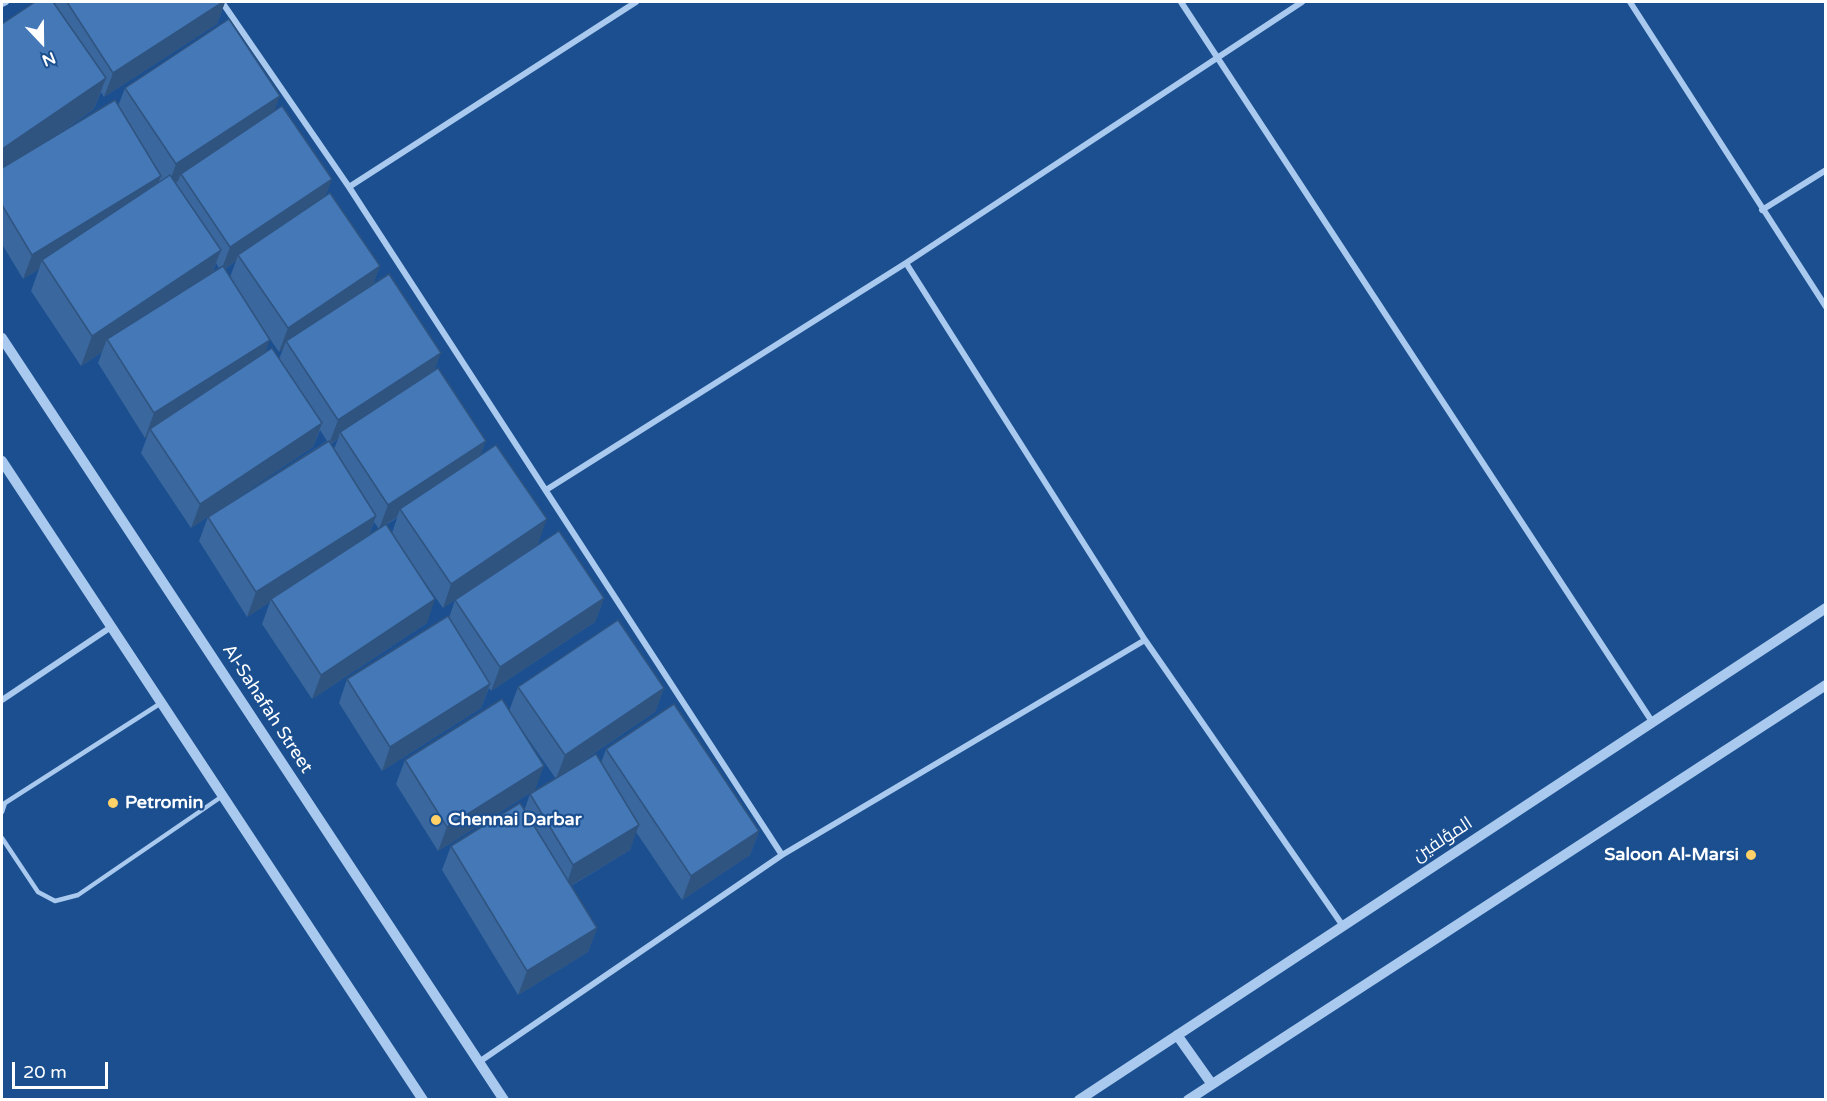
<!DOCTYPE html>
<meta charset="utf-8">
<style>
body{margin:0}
#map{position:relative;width:1827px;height:1101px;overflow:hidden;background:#1b4f8f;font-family:"Varela Round",sans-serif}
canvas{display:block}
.frame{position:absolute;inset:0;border:3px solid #fff;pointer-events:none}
.north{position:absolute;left:12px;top:12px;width:60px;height:60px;-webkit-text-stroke:4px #1b4f8f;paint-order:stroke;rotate:158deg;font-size:16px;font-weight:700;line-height:24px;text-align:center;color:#fff}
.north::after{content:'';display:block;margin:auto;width:21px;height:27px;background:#fff;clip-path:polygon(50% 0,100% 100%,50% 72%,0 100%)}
.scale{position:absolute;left:12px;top:1062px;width:96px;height:27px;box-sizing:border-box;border:3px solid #fff;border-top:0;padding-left:8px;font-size:18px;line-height:21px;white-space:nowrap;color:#fff;-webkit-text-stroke:4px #1b4f8f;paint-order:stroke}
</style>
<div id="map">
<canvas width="1827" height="1101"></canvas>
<div class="frame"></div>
<div class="north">N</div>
<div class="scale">20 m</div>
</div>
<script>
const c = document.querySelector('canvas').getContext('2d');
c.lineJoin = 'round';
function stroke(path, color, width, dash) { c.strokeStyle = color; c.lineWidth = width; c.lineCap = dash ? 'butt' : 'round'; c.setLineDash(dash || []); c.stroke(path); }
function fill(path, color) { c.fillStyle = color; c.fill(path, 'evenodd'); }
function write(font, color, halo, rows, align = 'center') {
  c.font = font + ' "Varela Round",Cairo,sans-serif'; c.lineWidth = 4.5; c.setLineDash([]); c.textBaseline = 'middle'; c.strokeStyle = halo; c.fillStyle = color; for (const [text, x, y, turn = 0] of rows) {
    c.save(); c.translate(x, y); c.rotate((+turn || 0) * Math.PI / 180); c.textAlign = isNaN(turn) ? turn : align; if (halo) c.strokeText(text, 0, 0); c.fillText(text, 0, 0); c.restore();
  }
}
const service = new Path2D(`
 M2 812 5 803 161 703
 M2 838 38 892 55 901 78 895 221 797`);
const minor = new Path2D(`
 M222 2 349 187 782 855
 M1181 2 1653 723
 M1630 2 1826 307
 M2 4 6 2
 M349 187 636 2
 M1762 210 1826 170
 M906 263 1145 640 1343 926
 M546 490 906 263 1302 2
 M2 700 111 627
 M479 1062 782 855 1145 640`);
const tertiary = new Path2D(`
 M2 338 504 1100
 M2 461 423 1100
 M1177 1035 1211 1083
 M1079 1100 1826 608
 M1188 1100 1826 685`);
const wall = new Path2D(`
 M56 2H225L217 24 104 97 101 92 94 109 55 136 118 106 125 88 274 111 332 179 325 196 380 266 373 284 434 371 481 455 538 544 443 608 414 567 427 623 312 699 262 624 270 602 247 617 199 541 208 517 327 441 320 430 313 447 191 528 141 453 147 437 145 438 98 363 102 352 81 366 31 291 39 269 23 279 2 244V24L55 4ZM236 261 230 277 225 269ZM216 263 219 268 213 272ZM263 329 279 352 283 349 279 359 266 352ZM338 439 334 449 331 444ZM397 518 392 533 386 525ZM374 522 379 529 369 535Z
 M604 598 595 622 491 691 489 688 481 708 382 771 339 703 347 679 449 618 455 600Z
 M518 687 664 688 655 712 571 769 601 763 606 749 759 831 750 855 682 900 636 832 630 850 571 886 597 928 588 952 518 995 442 870 451 846 524 811 530 794 556 779 509 711Z
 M405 760 535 790 438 851 396 784Z`);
const shadedWall = new Path2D(`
 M223 2H225L217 24 104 97 113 73Z
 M106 78 94 109 2 172V149Z
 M280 96 271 120 181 174 178 181 167 189 176 164Z
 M161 176 152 200 42 260 39 269 23 279 32 255Z
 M332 179 323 203 238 255 236 261 221 271 230 247Z
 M221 250 209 281 107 339 102 352 81 366 92 336Z
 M380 266 371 290 286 341 283 349 279 352 288 328Z
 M270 340 261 364 150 429 147 437 145 438 154 413Z
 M441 353 432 377 340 432 338 439 329 444 338 420Z
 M322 423 313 447 191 528 200 504Z
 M486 441 477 465 400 509 397 517 379 529 388 505Z
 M376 516 367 540 271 599 270 602 247 617 256 592Z
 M547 519 538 544 443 608 451 584Z
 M604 598 595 622 491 691 500 667Z
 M435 599 427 623 312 699 321 675Z
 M490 684 481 708 382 771 390 747Z
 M664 688 655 712 556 779 565 755Z
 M544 766 535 790 438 851 447 827Z
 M639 825 630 850 565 889 573 865Z
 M759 831 750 855 682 900 691 876Z
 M597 928 588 952 518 995 527 971Z`);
const building = new Path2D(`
 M35 2H53L106 78 2 149V24Z
 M67 2H223L113 73Z
 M229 19 280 96 176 164 125 88Z
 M115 100 161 176 32 255 2 205V168Z
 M282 106 332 179 230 247 181 174Z
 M170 175 221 250 92 336 42 260Z
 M330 193 380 266 288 328 238 255Z
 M223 266 270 340 154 413 107 339Z
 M389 274 441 353 338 420 286 341Z
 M272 348 322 423 200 504 150 429Z
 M438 368 486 441 388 505 340 432Z
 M329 441 376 516 256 592 208 517Z
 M496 445 547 519 451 584 400 509Z
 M386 524 435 599 321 675 271 599Z
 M559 531 604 598 500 667 455 600Z
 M448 616 490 684 390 747 347 679Z
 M618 620 664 688 565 755 518 687Z
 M502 699 544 766 447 827 405 760Z
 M674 704 759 831 691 876 606 749Z
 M596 754 639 825 573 865 530 794Z
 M520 803 597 928 527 971 451 846Z`);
const markers = [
 [113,803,6,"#ffd166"],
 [436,820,6,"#ffd166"],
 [1751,855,6,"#ffd166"]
];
const streetNames = [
 ["Al-Sahafah Street",267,709,57],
 ["المؤلفين",1443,840,-33]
];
const poiNames = [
 ["Petromin",125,803],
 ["Chennai Darbar",448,820],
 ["Saloon Al-Marsi",1739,855,"right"]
];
stroke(service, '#a9c9ee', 4.5);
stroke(minor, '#a9c9ee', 6);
stroke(tertiary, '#a9c9ee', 10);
fill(wall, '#3a679d');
fill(shadedWall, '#305480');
fill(building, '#4478b7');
stroke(building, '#305480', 1.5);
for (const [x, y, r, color] of markers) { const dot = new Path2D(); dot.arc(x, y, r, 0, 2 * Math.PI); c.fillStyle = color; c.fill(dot); stroke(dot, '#1b4f8f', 2); }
write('18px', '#fff', '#1b4f8f', streetNames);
write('bold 18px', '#fff', '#1b4f8f', poiNames, 'left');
</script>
